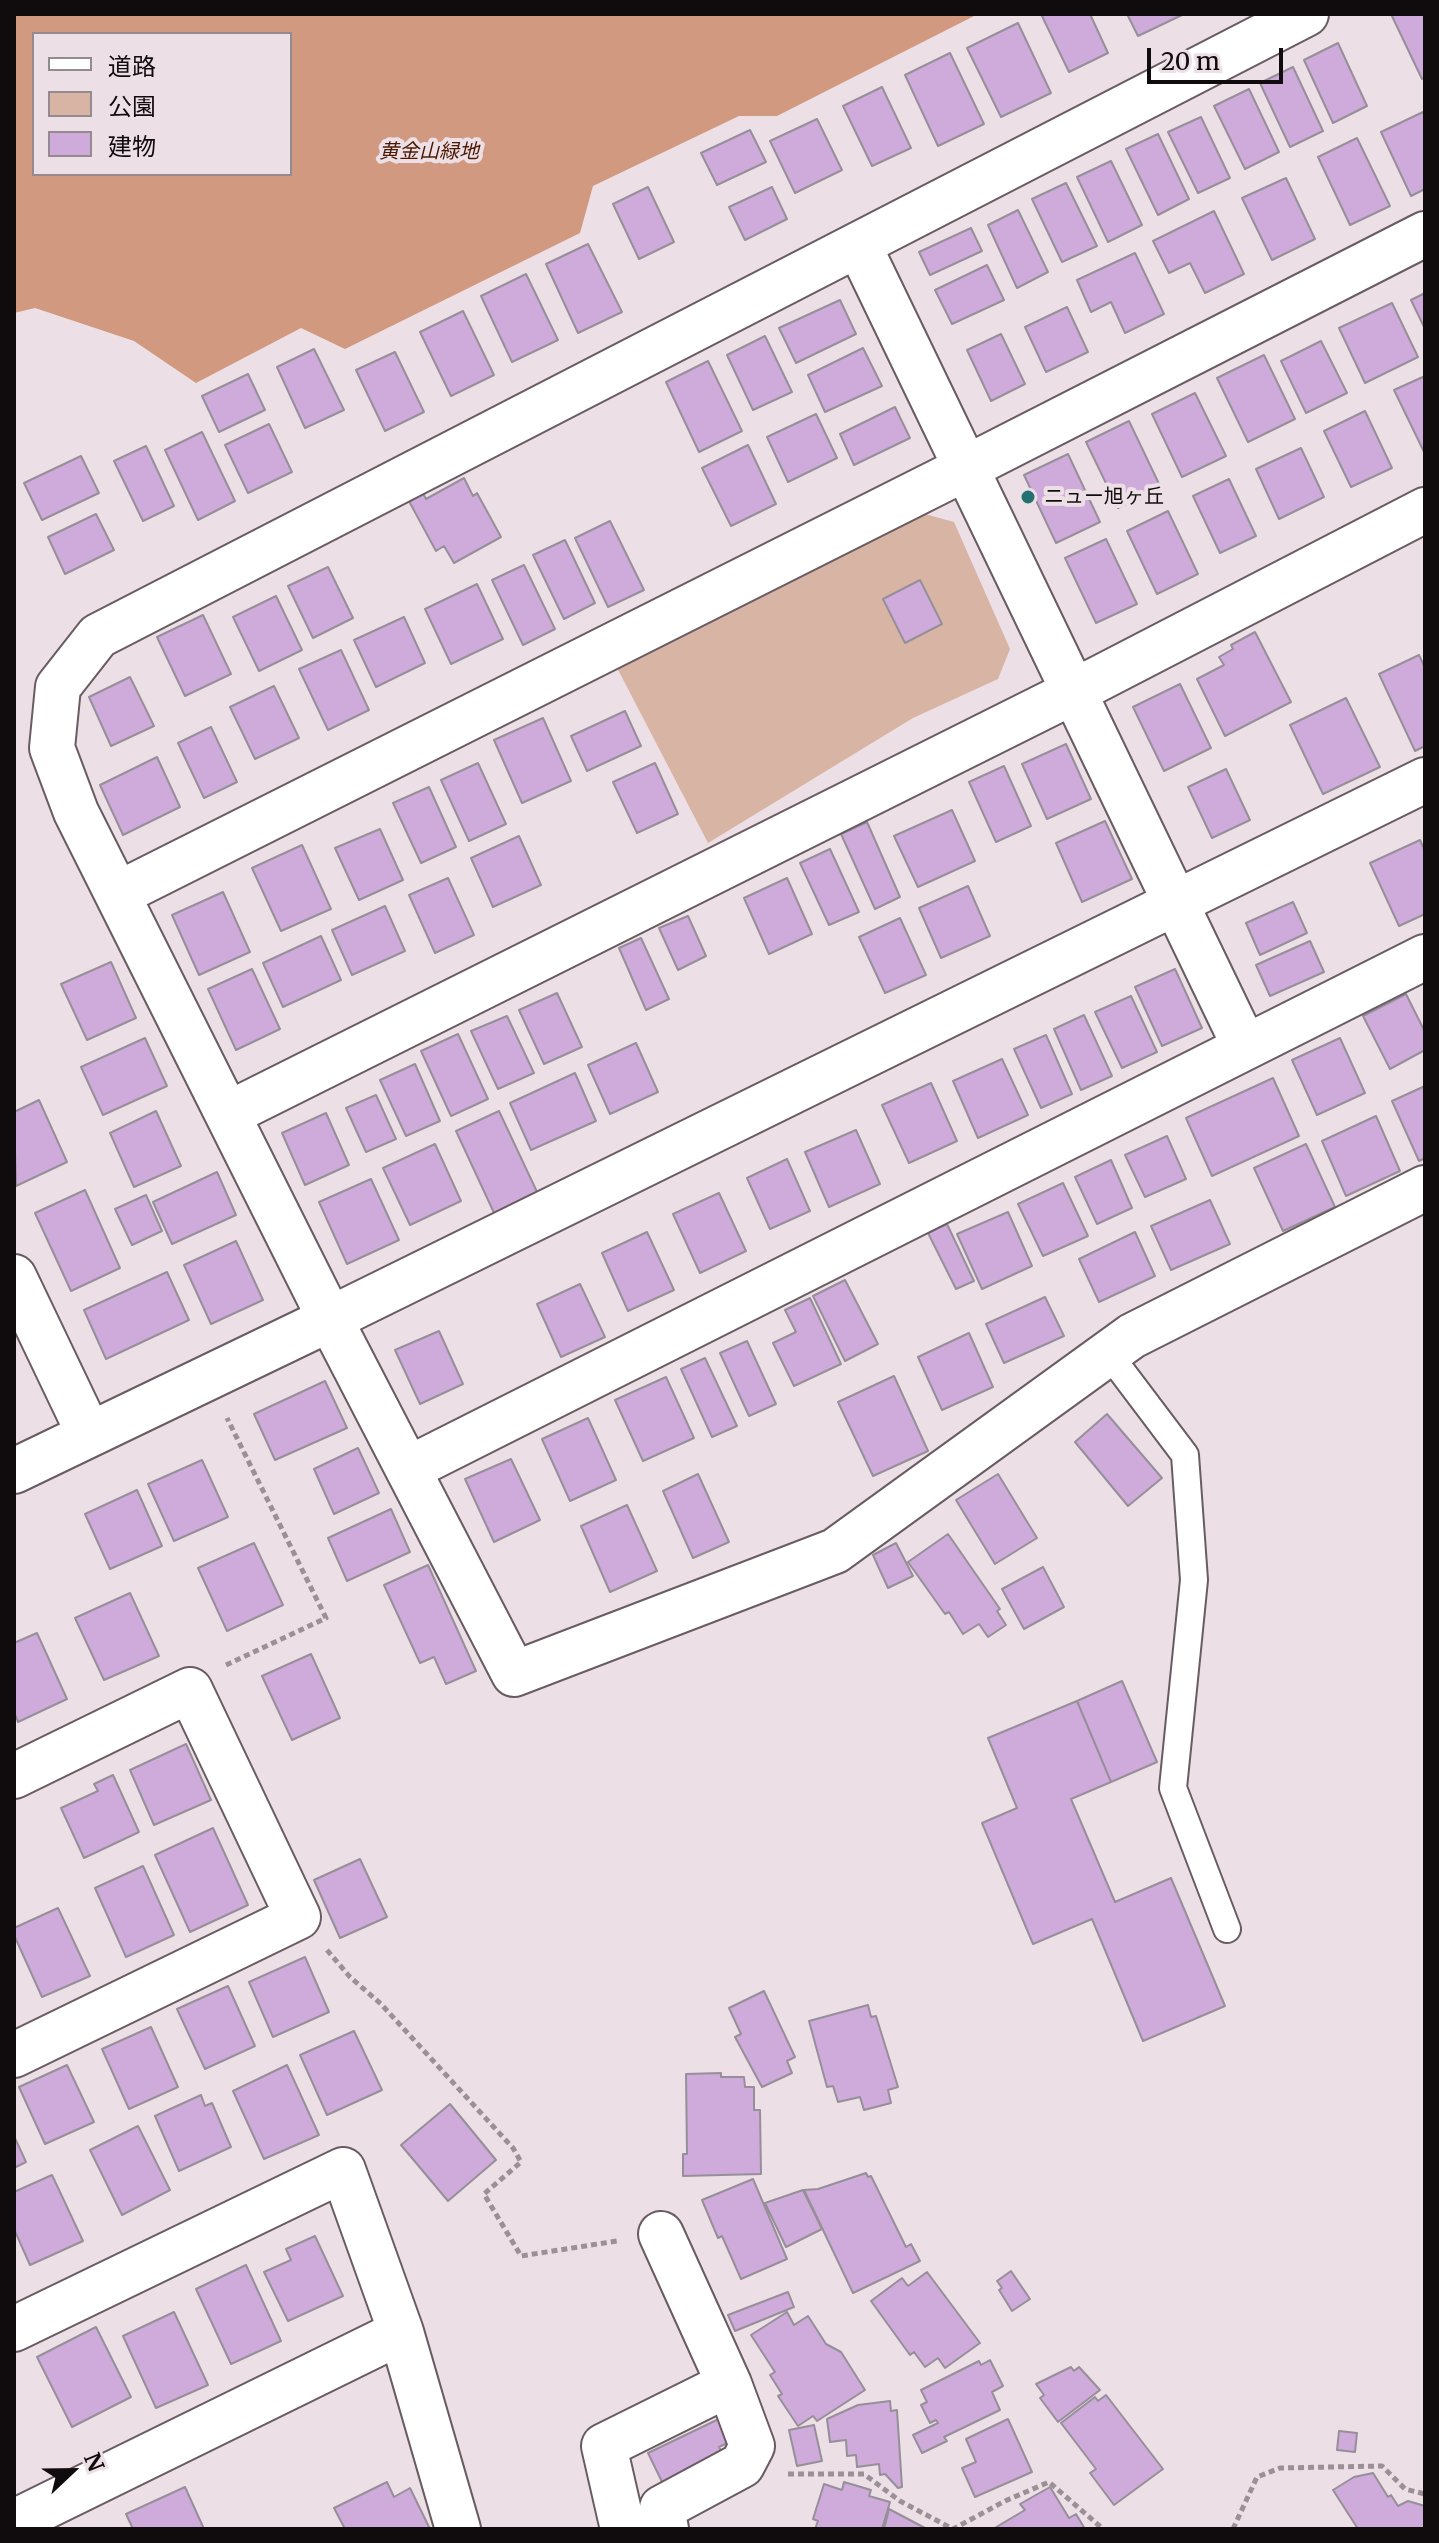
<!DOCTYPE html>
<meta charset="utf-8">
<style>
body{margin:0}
#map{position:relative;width:1439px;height:2543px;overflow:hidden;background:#eddfe6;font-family:Merriweather,"Noto Sans JP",serif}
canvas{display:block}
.frame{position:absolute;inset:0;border:16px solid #100b0d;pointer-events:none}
.legend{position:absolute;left:32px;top:32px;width:260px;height:144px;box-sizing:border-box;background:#eddfe6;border:2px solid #958a8f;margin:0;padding:10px 14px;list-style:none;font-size:24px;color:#100b0d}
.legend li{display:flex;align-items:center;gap:16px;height:40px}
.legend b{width:40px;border:2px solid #958a8f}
.north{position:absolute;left:32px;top:2431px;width:80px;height:80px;-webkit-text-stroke:6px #eddfe6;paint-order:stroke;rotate:68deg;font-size:22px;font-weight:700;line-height:32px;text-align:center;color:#100b0d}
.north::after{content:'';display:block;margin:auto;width:28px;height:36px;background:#100b0d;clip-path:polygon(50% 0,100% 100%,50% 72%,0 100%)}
.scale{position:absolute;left:1147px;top:48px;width:136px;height:36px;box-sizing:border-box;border:4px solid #100b0d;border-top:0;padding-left:10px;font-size:24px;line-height:28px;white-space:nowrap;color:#100b0d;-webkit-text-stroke:6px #eddfe6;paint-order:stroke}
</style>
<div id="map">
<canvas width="1439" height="2543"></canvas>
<div class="frame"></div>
<ul class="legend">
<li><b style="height:10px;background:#fff"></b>道路</li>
<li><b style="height:22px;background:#d8b4a4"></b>公園</li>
<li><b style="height:22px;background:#ceabda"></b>建物</li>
</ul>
<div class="north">N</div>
<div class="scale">20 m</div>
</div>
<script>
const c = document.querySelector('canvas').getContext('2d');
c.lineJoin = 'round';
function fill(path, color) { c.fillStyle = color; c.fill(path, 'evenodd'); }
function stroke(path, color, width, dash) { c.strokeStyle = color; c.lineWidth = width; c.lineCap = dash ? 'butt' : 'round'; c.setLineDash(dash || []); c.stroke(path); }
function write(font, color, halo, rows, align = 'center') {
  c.font = font + ' Merriweather,"Noto Sans JP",serif'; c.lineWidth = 8; c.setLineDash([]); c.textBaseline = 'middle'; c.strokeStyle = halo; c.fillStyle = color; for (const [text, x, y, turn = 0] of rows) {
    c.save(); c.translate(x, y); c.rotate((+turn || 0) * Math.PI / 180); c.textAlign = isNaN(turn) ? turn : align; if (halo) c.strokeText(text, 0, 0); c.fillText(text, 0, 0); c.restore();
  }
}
const green = new Path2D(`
 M925 514 954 522 1010 649 998 679 913 718 708 843 614 662Z`);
const forest = new Path2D(`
 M14 14H978L777 116H739L593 186 580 233 345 349 301 328 196 383 134 341 35 308 14 313ZM34 34H290V174H34Z`);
const building = new Path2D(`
 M1041 14H1090L1108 53 1069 72Z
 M1127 14H1182V15L1138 36Z
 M1391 14H1425V77L1422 79Z
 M1018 23 1051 93 1001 117 967 48Z
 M1338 43 1367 106 1333 123 1304 60Z
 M950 53 984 124 938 146 905 75Z
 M1293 67 1323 131 1290 147 1260 83Z
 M882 87 911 148 872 166 843 106Z
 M1249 89 1279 152 1245 169 1214 106Z
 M1423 112 1425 117V189L1411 196 1381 132Z
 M1201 117 1230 178 1198 193 1168 132Z
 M817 119 842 170 795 193 770 141Z
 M750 130 766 162 717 185 701 153Z
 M1158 134 1189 199 1158 215 1126 149Z
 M1357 138 1390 206 1350 225 1318 157Z
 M1111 161 1142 225 1108 242 1077 177Z
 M1286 178 1315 239 1272 260 1242 198Z
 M1066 183 1097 246 1062 262 1032 199Z
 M648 187 674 242 639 259 613 204Z
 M772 187 787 219 745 240 729 207Z
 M1018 210 1048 272 1017 288 988 225Z
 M1214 211 1244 274 1205 293 1190 263 1169 273 1153 241Z
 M971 228 982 251 930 275 919 252Z
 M588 244 622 312 578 333 546 264Z
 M1135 253 1164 314 1125 333 1111 302 1091 312 1077 280Z
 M987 265 1004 300 952 324 935 290Z
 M526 274 558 340 512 362 481 296Z
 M1425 293V329L1411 300Z
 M840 300 856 334 796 363 779 328Z
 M1392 303 1418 357 1365 383 1339 328Z
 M1067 307 1088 352 1046 372 1025 327Z
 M463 311 494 375 451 396 420 332Z
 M1001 334 1025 384 991 401 967 350Z
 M765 336 792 392 753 410 727 355Z
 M1321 341 1347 393 1306 413 1281 361Z
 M863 348 882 386 825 412 808 375Z
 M314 349 344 410 305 428 277 367Z
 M395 352 424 412 385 431 356 370Z
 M1264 355 1295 419 1248 442 1217 378Z
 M708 361 742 431 699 452 666 382Z
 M248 374 265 410 219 432 202 396Z
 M1425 376V454L1394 390Z
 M1195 393 1226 456 1182 477 1152 414Z
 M895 407 910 438 854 465 840 434Z
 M1365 411 1392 468 1351 487 1324 431Z
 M816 414 837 458 788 482 767 437Z
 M1129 421 1161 488 1118 508 1086 442Z
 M269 424 292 472 248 493 225 445Z
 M202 432 235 501 198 520 165 450Z
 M748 445 776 504 731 526 702 468Z
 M146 446 174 506 143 521 114 461Z
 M1301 448 1324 497 1279 519 1256 469Z
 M1068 454 1100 522 1056 543 1024 475Z
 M81 456 99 493 42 520 24 483Z
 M464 478 473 496 477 493 501 537 454 563 444 546 436 551 404 492 418 484 426 499Z
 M1229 479 1256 536 1220 553 1193 496Z
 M1168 511 1198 574 1157 594 1127 531Z
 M96 514 114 550 65 574 48 537Z
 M610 521 644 590 608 607 575 538Z
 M1106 539 1137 604 1096 623 1065 558Z
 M565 540 595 603 564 619 533 555Z
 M524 565 555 629 523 645 492 580Z
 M328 567 353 618 313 638 288 586Z
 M920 580 942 624 905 643 883 599Z
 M477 584 503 639 451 664 425 609Z
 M276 596 302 650 259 671 233 617Z
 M203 615 231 674 185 696 157 637Z
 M404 617 425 663 376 687 354 640Z
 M1255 632 1291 702 1225 736 1197 679 1224 665 1219 657 1233 649 1231 645Z
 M341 650 369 710 328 730 299 669Z
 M1419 655 1425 668V746L1415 751 1379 674Z
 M130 677 154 726 111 746 89 697Z
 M1180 684 1211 748 1164 771 1133 707Z
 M274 686 299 738 255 759 230 707Z
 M1346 698 1380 767 1323 794 1290 725Z
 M625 711 641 746 587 771 571 736Z
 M543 718 571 781 522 803 494 740Z
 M211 727 237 782 204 798 178 743Z
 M1066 744 1091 799 1047 819 1022 764Z
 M157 757 180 807 123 835 100 785Z
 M478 763 506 824 469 841 441 780Z
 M655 763 678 814 637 833 613 782Z
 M1004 766 1031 826 996 842 969 782Z
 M1226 769 1250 820 1212 838 1188 787Z
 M429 787 456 847 421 863 393 803Z
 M952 810 975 861 918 887 894 836Z
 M1105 821 1132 879 1082 902 1056 843Z
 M867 822 900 897 875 909 841 834Z
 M380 829 403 880 359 900 335 848Z
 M519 836 541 885 493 907 471 858Z
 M1420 840 1425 851V914L1399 926 1370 863Z
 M302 845 331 909 281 931 252 868Z
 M830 849 859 912 829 925 800 863Z
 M448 878 474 935 435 953 409 895Z
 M787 878 812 934 769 954 744 898Z
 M968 886 990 936 941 958 919 908Z
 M223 892 250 952 199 975 172 915Z
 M1293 902 1307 933 1260 955 1246 923Z
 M385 906 405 951 352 975 332 930Z
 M688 916 706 956 678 970 659 928Z
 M900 918 926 975 885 993 859 937Z
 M321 936 341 980 283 1007 263 963Z
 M641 938 669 999 646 1010 619 948Z
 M1310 941 1324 972 1270 996 1256 965Z
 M111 962 136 1018 87 1040 61 984Z
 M252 969 280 1029 236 1050 208 989Z
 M1175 969 1202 1028 1162 1046 1135 987Z
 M557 993 582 1047 544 1064 519 1010Z
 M1406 994 1425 1032V1050L1390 1069 1363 1016Z
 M1131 996 1157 1052 1122 1068 1095 1012Z
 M1084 1015 1112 1076 1081 1090 1054 1029Z
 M507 1016 534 1073 498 1089 471 1031Z
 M458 1034 488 1099 451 1116 421 1051Z
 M1046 1035 1072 1094 1041 1108 1014 1049Z
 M145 1038 167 1086 103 1115 81 1067Z
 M1340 1038 1365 1093 1317 1115 1292 1060Z
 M636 1043 658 1092 610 1114 588 1065Z
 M1002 1059 1028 1115 978 1138 953 1081Z
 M415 1064 440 1121 406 1136 380 1080Z
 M575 1073 596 1121 531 1150 510 1103Z
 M1273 1078 1299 1136 1212 1176 1186 1118Z
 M931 1083 957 1141 909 1163 882 1105Z
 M1425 1086V1158L1419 1161 1392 1101Z
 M376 1095 396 1139 366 1152 346 1108Z
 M39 1100 67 1162 16 1186 14 1112Z
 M156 1111 181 1166 134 1187 110 1133Z
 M499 1111 538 1194 495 1215 456 1131Z
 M326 1113 349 1165 305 1185 282 1133Z
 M1376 1116 1400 1171 1346 1196 1322 1141Z
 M856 1130 880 1184 829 1207 805 1152Z
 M1167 1136 1186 1179 1145 1197 1125 1155Z
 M435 1144 461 1201 410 1225 383 1168Z
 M1306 1144 1335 1207 1283 1231 1254 1168Z
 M787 1159 810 1211 770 1229 747 1178Z
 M1111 1160 1132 1208 1097 1224 1075 1177Z
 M217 1172 236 1215 172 1244 153 1202Z
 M371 1179 399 1240 347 1264 319 1202Z
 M1063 1183 1088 1236 1043 1256 1018 1204Z
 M85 1190 120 1268 71 1291 35 1213Z
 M719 1193 746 1251 700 1273 673 1214Z
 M146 1195 162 1231 132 1245 115 1209Z
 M1210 1200 1230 1244 1171 1270 1151 1226Z
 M1008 1212 1032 1266 982 1289 957 1234Z
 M947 1224 974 1281 956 1289 928 1233Z
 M647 1232 674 1290 628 1311 602 1253Z
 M1135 1232 1155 1276 1099 1302 1079 1259Z
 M236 1241 263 1300 211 1324 184 1265Z
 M167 1272 189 1320 106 1359 84 1310Z
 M845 1280 878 1344 845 1361 813 1296Z
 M580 1284 605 1337 561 1357 537 1304Z
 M1045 1297 1064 1336 1004 1363 986 1324Z
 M810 1298 841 1364 794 1386 773 1343 796 1332 785 1310Z
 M439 1331 463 1384 420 1404 395 1350Z
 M969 1333 993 1387 942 1410 918 1357Z
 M747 1341 776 1404 749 1416 720 1353Z
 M705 1358 737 1426 712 1437 681 1369Z
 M894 1376 928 1451 873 1476 838 1402Z
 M666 1377 694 1438 643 1461 615 1400Z
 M325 1381 347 1428 275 1460 254 1414Z
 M1107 1414 1162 1478 1128 1506 1075 1442Z
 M588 1418 616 1480 570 1501 542 1439Z
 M358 1448 379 1493 334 1514 314 1469Z
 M511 1459 540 1520 494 1542 465 1479Z
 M202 1460 228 1517 174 1541 148 1484Z
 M698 1474 729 1542 693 1558 663 1491Z
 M998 1474 1037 1538 995 1564 956 1500Z
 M137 1490 162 1546 110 1569 85 1514Z
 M627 1505 657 1571 610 1592 581 1526Z
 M391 1509 410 1552 347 1581 328 1538Z
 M948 1534 1000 1609 997 1611 1006 1625 988 1637 979 1624 963 1634 949 1612 945 1614 908 1562Z
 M254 1543 283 1605 227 1631 198 1568Z
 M896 1543 913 1576 888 1588 873 1555Z
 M428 1565 476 1671 446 1684 434 1657 420 1663 384 1585Z
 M1043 1567 1064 1607 1024 1629 1002 1589Z
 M130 1593 159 1656 104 1680 75 1618Z
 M37 1633 67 1699 18 1722 14 1712V1643Z
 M311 1654 340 1718 292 1740 262 1676Z
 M1122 1681 1157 1762 1111 1782 1077 1701Z
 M1077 1701 1111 1782 1071 1799 1115 1902 1171 1878 1225 2006 1143 2041 1092 1919 1033 1944 982 1823 1017 1808 988 1738Z
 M186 1744 211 1800 154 1825 130 1770Z
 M113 1775 139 1832 84 1858 61 1808 98 1791 94 1784Z
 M213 1828 248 1905 190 1932 155 1855Z
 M360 1859 387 1917 340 1938 314 1880Z
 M143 1866 174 1935 126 1957 95 1888Z
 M58 1908 90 1976 42 1997 14 1935V1928Z
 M305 1957 329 2012 273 2037 249 1982Z
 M228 1986 255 2046 205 2069 177 2009Z
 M764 1991 795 2057 787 2061 792 2073 762 2087 735 2037 741 2034 729 2008Z
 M868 2005 871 2017 876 2016 898 2087 888 2090 891 2103 864 2110 860 2097 838 2102 833 2086 827 2087 809 2021Z
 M151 2027 178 2087 129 2109 102 2049Z
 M354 2031 382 2090 327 2115 300 2055Z
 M67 2065 94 2122 45 2144 19 2087Z
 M287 2065 319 2135 264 2159 233 2091Z
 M721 2073V2077H744L745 2087H754V2110H760L761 2174 683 2176V2154H687L686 2074Z
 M201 2095 205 2106 212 2103 231 2147 179 2171 155 2116Z
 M450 2104 496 2160 448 2201 401 2145Z
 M138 2126 170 2190 122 2215 90 2150Z
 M14 2136 26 2162 14 2168Z
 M866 2173 868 2177 871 2176 906 2247 911 2244 920 2261 853 2293 804 2190 818 2189Z
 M52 2175 83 2241 30 2265 14 2229V2192Z
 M753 2179 787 2259 741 2279 722 2236 718 2238 702 2200Z
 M803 2190 822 2229 786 2247 765 2203Z
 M315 2236 343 2296 288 2321 264 2272 291 2260 286 2249Z
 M246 2265 281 2341 231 2364 196 2289Z
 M1011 2271 1030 2299 1012 2311 999 2290 1002 2288 997 2281Z
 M927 2272 980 2343 945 2368 938 2358 925 2367 914 2352 910 2355 871 2301 902 2278 908 2286Z
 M788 2292 794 2307 735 2331 728 2315Z
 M174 2312 208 2385 156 2408 123 2336Z
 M787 2312 794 2325 808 2316 826 2344 841 2352 865 2390 817 2421 813 2416 798 2426 778 2396 782 2394 770 2375 775 2372 751 2335Z
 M96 2327 131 2397 72 2427 37 2357Z
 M990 2360 1003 2386 992 2392 1000 2410 944 2437 947 2441 922 2453 913 2435 938 2423 936 2420 930 2423 921 2405 927 2402 921 2390 979 2361 981 2365Z
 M1071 2367 1074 2371 1079 2367 1100 2390 1058 2422 1040 2398 1044 2395 1036 2384Z
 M1106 2395 1163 2469 1114 2505 1090 2473 1096 2469 1061 2423 1095 2397 1098 2401Z
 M890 2401 891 2411 897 2410 902 2487 898 2488 885 2474 880 2475 879 2464 857 2467 856 2455 847 2456 846 2440 830 2442 827 2419 858 2405Z
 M725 2416 736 2439 719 2447 724 2457 664 2486 648 2453Z
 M1008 2419 1032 2472 975 2497 962 2468 976 2462 966 2439Z
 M814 2425 822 2461 797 2466 789 2430Z
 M1339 2431 1357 2433 1355 2452 1337 2450Z
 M1373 2473 1388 2497 1391 2495 1398 2506 1408 2501 1425 2506V2529H1358L1333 2490 1354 2477Z
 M387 2482 394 2497 410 2488 430 2529H345L334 2508Z
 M844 2482 871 2490 869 2496 890 2502 882 2529H815L818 2521 813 2519 824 2484 842 2490Z
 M185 2487 204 2529H133L126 2514Z
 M1050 2487 1069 2518 1076 2514 1085 2529H993L1025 2510 1020 2504Z
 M889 2509 925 2528 884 2529Z`);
const path = new Path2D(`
 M226 1665 326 1618 227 1418
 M327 1950 350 1977 381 2004 513 2148 521 2162 484 2194 521 2256 617 2241
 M788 2474H864L900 2501 953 2529 1005 2501 1049 2482 1103 2529
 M1233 2529 1257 2477 1280 2468 1382 2466 1405 2489 1425 2494`);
const lane = new Path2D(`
 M1108 1353 1185 1455 1194 1580 1173 1788 1227 1929`);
const street = new Path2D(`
 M1306 14 98 636 58 687 52 748 76 812 330 1319 514 1674 835 1551 1132 1336 1425 1188
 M859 246 1245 1047
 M118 894 966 468 1425 234
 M228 1114 1073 692 1425 510
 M14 1277 89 1434
 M330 1319 1425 780
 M408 1469 1425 957
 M14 1776 190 1690 298 1917 14 2055
 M661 2234 729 2384 752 2446 742 2465 662 2508 666 2529
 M14 2329 343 2170 401 2332 458 2529
 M14 2522 401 2332
 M623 2529 604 2446 729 2384`);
const secondary = new Path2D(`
 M14 1471 330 1319`);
const markers = [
 [1028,497,8,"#257072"]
];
const parkNames = [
 ["黄金山緑地",429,152]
];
const poiNames = [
 ["ニュー旭ヶ丘",1044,497]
];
fill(green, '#d8b4a4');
fill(forest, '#d1997f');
fill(building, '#ceabda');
stroke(building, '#968f99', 2);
stroke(lane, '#685c62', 30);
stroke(street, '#685c62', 48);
stroke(secondary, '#685c62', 48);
stroke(path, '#9a9095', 5, [6, 4]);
stroke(lane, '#fff', 26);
stroke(street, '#fff', 44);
stroke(secondary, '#fff', 44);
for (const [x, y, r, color] of markers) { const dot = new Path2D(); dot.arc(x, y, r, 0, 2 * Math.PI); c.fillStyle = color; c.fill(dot); stroke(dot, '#eddfe6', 3); }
write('italic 20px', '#4b1900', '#eddfe6', parkNames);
write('20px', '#100b0d', '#eddfe6', poiNames, 'left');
</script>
